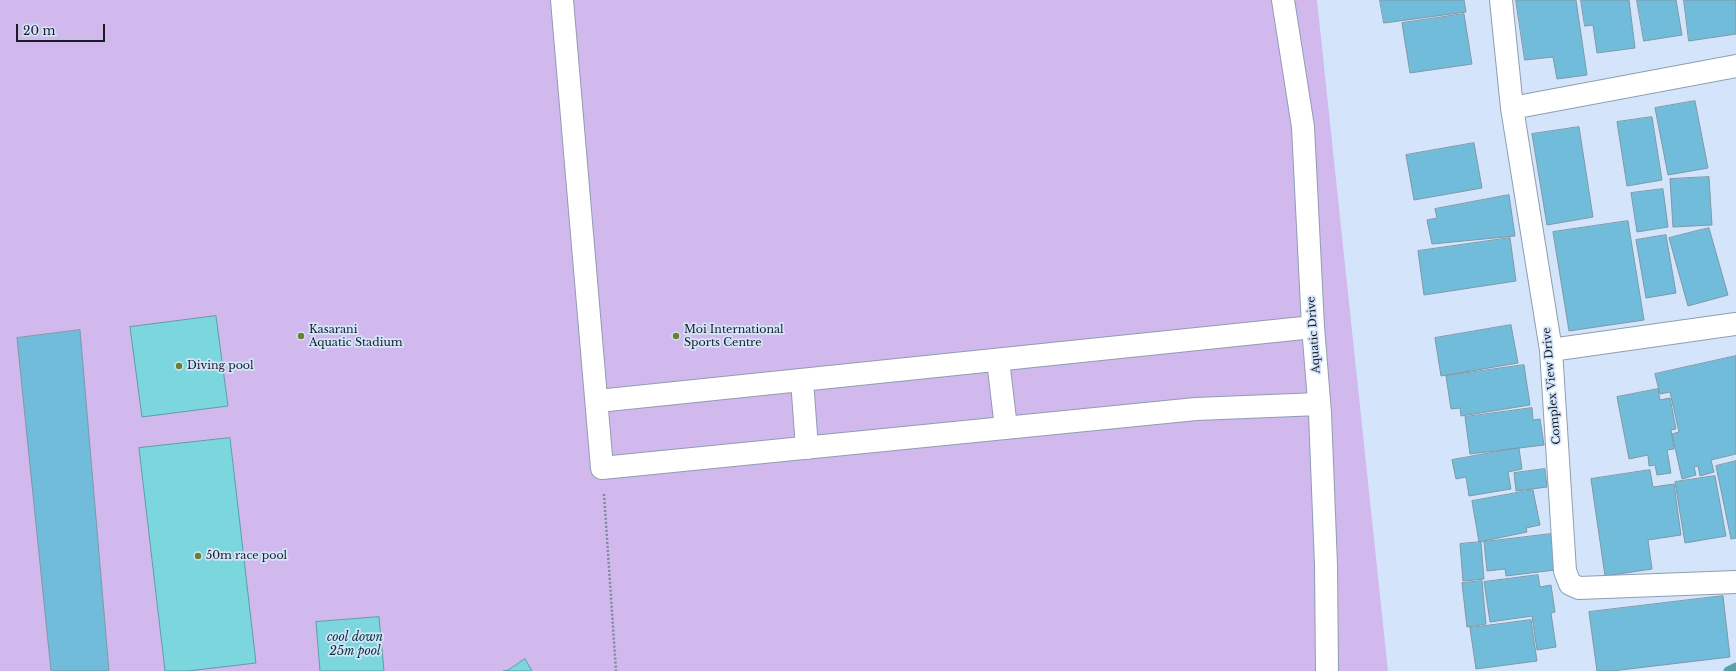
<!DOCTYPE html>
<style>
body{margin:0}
#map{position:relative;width:1736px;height:671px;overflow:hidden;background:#d4e5fb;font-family:"Libre Baskerville",serif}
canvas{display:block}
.scale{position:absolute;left:16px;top:24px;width:89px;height:18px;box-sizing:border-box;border:2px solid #171d25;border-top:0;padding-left:5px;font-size:12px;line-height:14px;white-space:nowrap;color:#171d25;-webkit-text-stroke:3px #d4e5fb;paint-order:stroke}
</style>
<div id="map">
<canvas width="1736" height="671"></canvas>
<div class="scale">20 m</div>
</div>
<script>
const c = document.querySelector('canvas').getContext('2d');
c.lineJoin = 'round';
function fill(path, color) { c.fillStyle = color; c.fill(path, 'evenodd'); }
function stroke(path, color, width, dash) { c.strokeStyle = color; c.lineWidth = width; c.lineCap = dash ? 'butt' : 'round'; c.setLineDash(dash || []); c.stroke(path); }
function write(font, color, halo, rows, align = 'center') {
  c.font = font + ' "Libre Baskerville",serif'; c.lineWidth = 3.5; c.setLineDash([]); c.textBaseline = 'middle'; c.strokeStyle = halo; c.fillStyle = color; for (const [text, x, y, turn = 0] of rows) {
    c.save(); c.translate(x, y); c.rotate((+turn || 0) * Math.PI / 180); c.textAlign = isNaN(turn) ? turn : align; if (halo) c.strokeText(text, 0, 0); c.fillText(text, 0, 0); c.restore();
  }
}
const green = new Path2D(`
 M0 0H1317L1388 671H0Z`);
const water = new Path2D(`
 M216 316 228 406 142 417 130 327Z
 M230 438 256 663 188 671H165L139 448Z
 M379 617 384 671H320L316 622Z
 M525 659 532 671H503L508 670Z`);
const stream = new Path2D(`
 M1728 671 1736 667`);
const building = new Path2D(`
 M1380 0H1464L1466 12 1384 23Z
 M1516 0H1576L1587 75 1557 79 1553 57 1525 60Z
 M1581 0H1629L1635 48 1597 53 1593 25 1585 26Z
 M1637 0H1676L1682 35 1644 41Z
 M1684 0H1736V34L1689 41Z
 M1464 14 1472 64 1410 73 1402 23Z
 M1695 101 1708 168 1668 175 1655 108Z
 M1652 117 1662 180 1627 186 1617 122Z
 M1579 127 1593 217 1547 225 1532 134Z
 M1474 143 1482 188 1414 200 1406 155Z
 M1709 177 1712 225 1673 227 1670 179Z
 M1663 189 1668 227 1637 232 1631 193Z
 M1509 195 1515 236 1432 244 1427 220 1437 218 1435 209Z
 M1628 221 1644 320 1569 331 1553 232Z
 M1709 228 1728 295 1688 306 1669 238Z
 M1666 235 1676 293 1646 298 1636 240Z
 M1510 238 1516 281 1424 295 1418 251Z
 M1511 325 1518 363 1441 376 1435 338Z
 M80 330 109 671H51L17 338Z
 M1736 356V454L1711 460 1714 472 1700 476 1698 466 1694 467 1696 475 1682 479 1672 434 1679 432 1670 392 1660 394 1655 374Z
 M1524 365 1530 405 1461 416 1460 408 1451 409 1446 376Z
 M1658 389 1660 400 1670 398 1676 429 1671 430 1674 449 1667 450 1671 473 1657 475 1655 465 1649 466 1648 455 1629 459 1617 397Z
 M1532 408 1533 420 1540 419 1544 445 1470 454 1465 417Z
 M1519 448 1522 469 1508 472 1511 489 1469 496 1466 477 1456 479 1452 460Z
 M1736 461V538L1731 539 1716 466Z
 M1545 469 1547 487 1516 491 1514 473Z
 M1650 470 1653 487 1674 484 1681 535 1648 540 1652 569 1605 576 1591 479Z
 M1715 476 1726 536 1685 543 1675 482Z
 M1533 490 1540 525 1526 528 1527 532 1479 542 1472 501Z
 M1551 534 1555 570 1506 576 1505 569 1487 571 1484 542Z
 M1481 542 1484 579 1463 581 1460 544Z
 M1538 575 1540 587 1551 585 1555 612 1551 613 1556 647 1537 650 1532 616 1490 622 1484 582Z
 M1482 581 1486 624 1467 627 1462 583Z
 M1723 596 1730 657 1612 671H1597L1589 612Z
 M1531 620 1537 661 1476 669 1470 628Z`);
const path = new Path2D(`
 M604 494 616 671`);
const minor = new Path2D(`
 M562 0 602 468 1196 409 1319 404
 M1283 0 1303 127 1313 327 1320 413 1326 565 1327 671
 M1501 0 1512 108 1551 350 1565 571 1570 584 1579 588 1736 582
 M1512 108 1736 66
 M1551 350 1736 324
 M998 360 1006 428
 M802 380 807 448
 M598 401 1313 327`);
const markers = [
 [301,336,4,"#688032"],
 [676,336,4,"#688032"],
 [179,366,4,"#688032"],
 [198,556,4,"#688032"]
];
const poiNames = [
 ["Kasarani",309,330],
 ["Aquatic Stadium",309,343],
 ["Moi International",684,330],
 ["Sports Centre",684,343],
 ["Diving pool",187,366],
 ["50m race pool",206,556]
];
const streetNames = [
 ["Aquatic Drive",1314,335,-94],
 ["Complex View Drive",1552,386,-95]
];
const waterNames = [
 ["cool down",355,638],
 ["25m pool",355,652]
];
fill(green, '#d1b9ed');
fill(water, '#7cd6dd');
stroke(water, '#5e9ea6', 1);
stroke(stream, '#5e9ea6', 9);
fill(building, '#71bbdb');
stroke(building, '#7e99a5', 1);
stroke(minor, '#8d9eb2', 24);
stroke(path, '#7f8b9b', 2.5, [2, 2]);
stroke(minor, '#fff', 22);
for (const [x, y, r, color] of markers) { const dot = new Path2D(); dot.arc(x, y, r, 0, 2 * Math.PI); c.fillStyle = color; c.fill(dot); stroke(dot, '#d4e5fb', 1.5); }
write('11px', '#171d25', '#d4e5fb', poiNames, 'left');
write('11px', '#171d25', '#d4e5fb', streetNames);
write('italic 12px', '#073437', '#d4e5fb', waterNames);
</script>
